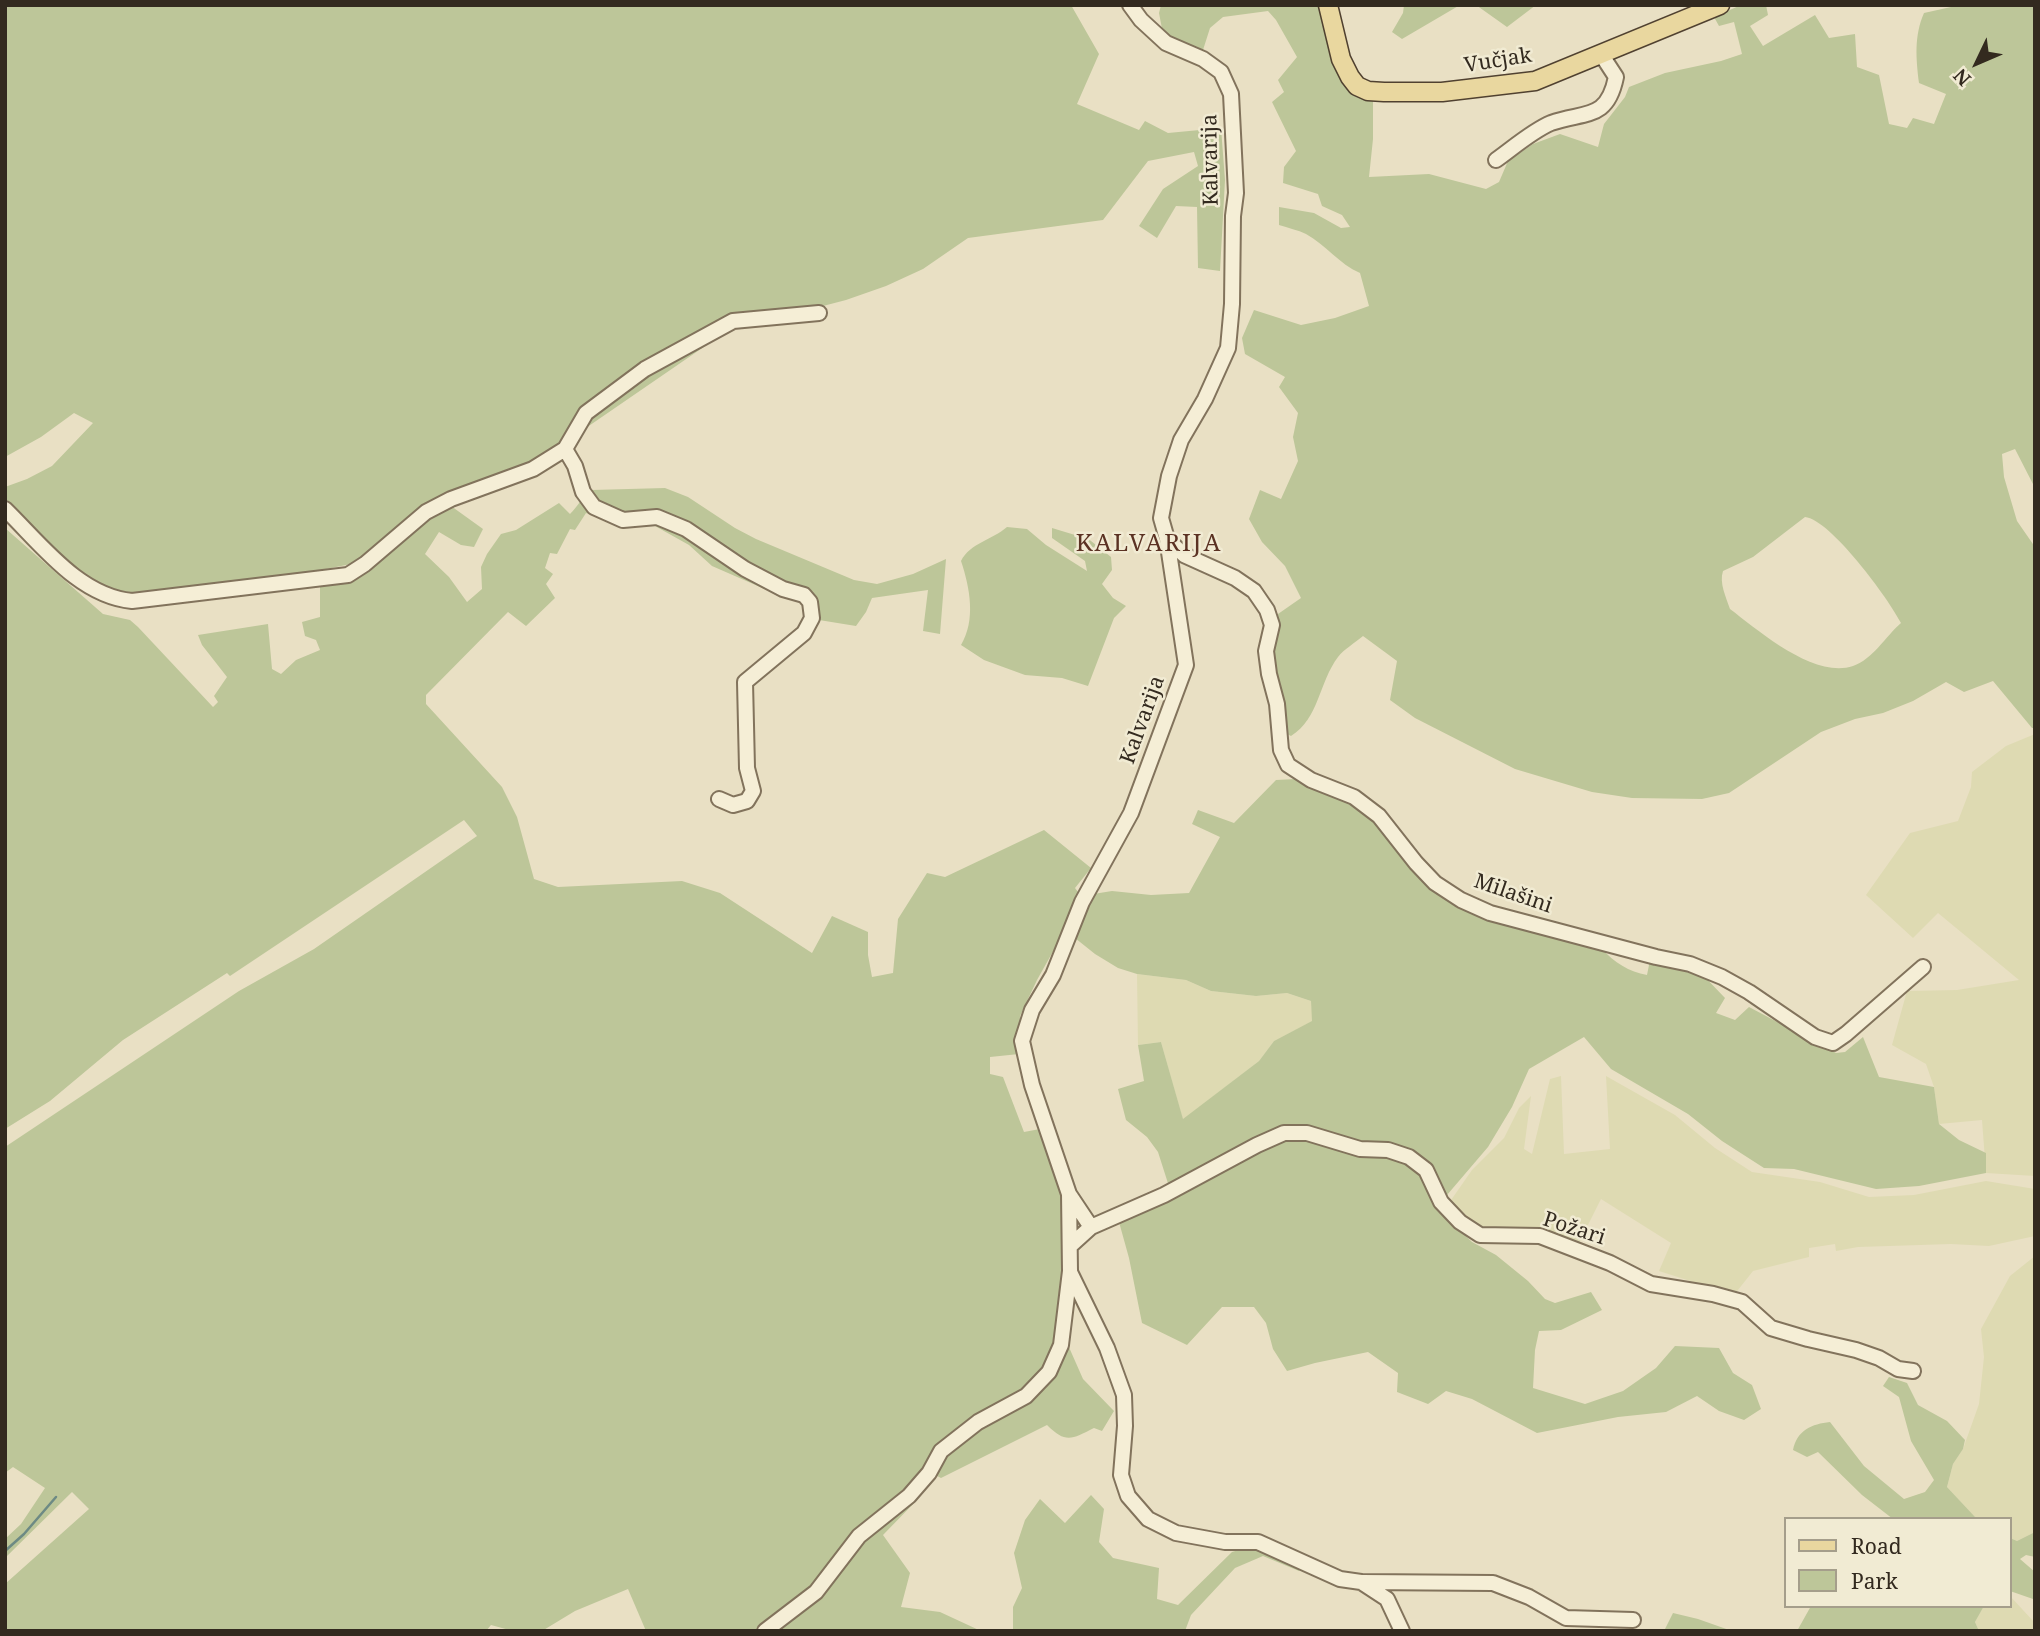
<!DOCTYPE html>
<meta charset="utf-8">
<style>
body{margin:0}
#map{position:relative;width:2040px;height:1636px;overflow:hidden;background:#e9e0c4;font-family:"Noto Serif",serif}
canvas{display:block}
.frame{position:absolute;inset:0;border:7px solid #332a1f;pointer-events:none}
.legend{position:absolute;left:1784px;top:1517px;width:228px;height:91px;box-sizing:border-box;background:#f1ebd3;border:2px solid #a59e8b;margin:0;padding:9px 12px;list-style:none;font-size:21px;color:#332a1f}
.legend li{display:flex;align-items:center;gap:14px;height:35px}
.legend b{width:35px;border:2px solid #a59e8b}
.north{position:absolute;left:1942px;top:28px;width:70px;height:70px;-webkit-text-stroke:5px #f1ebd3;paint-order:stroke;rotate:226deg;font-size:19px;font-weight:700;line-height:28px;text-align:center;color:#332a1f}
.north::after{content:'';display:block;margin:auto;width:24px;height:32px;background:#332a1f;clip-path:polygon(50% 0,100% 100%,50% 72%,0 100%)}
</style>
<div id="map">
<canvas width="2040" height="1636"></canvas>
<div class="frame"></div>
<ul class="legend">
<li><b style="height:9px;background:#e9d79f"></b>Road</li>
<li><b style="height:19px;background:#bdc699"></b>Park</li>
</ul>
<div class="north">N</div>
</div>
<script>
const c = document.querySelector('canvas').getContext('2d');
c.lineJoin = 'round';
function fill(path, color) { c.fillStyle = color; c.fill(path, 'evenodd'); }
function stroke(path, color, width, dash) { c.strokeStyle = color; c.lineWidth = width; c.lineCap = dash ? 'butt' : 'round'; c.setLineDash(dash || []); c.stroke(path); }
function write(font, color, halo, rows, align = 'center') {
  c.font = font + ' "Noto Serif",serif'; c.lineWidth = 5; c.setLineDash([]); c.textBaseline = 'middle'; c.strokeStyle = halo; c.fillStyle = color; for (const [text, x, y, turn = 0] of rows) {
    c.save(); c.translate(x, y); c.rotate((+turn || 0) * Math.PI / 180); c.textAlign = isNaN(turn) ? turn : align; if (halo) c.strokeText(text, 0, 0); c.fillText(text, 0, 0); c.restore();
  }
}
const farmland = new Path2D(`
 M2035 734V1176L1986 1173 1982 1120 1939 1124 1934 1087 1926 1064 1892 1045 1907 991 1957 990 2019 980 1938 913 1913 938 1866 895 1910 833 1958 821 1971 787 1972 772 2006 746Z
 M1137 974 1186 980 1211 991 1256 996 1287 993 1311 1001 1313 1021 1274 1041 1259 1061 1183 1120 1161 1042 1138 1045Z
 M1561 1076 1564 1154 1610 1149 1606 1076 1675 1115 1715 1148 1752 1172 1820 1182 1869 1197 1914 1195 1986 1181 2035 1189V1236L1989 1246 1951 1244 1858 1247 1836 1251 1835 1244 1809 1248V1257L1753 1271 1734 1295 1659 1271 1671 1243 1601 1199 1578 1245 1480 1229 1449 1203 1472 1170 1504 1138 1519 1108 1531 1096 1524 1149 1532 1154 1550 1079Z
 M2035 1256V1532L2017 1541 2010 1538V1519H1977L1947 1487 1953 1464 1963 1449 1979 1404 1984 1357 1981 1329 2010 1276Z
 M2010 1596 2035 1623V1631H1979L1975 1622 1984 1606H2010Z`);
const green = new Path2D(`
 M5 5H1071L1099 54 1077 104 1139 130 1145 121 1168 133 1221 128 1225 180 1220 271 1198 268 1197 207 1176 206 1157 238 1139 226 1163 189 1198 166 1194 152 1148 161 1103 220 968 238 923 269 886 286 846 300 727 331 532 465 451 506 483 529 474 547 461 545 439 532 425 554 449 577 467 602 482 589 481 567 487 554 501 534 516 530 559 503 570 514C578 507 583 494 592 490L665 488 688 497 735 528 756 539 854 580 877 584 913 574 946 559 940 634 923 631 928 590 872 598 866 612 856 626 819 620 816 606 783 597 712 566 689 545 655 526 603 519 586 513 575 530 570 529 557 554 550 553 545 568 553 574 546 584 555 598 526 626 508 612 426 695V704L502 787 517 817 534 879 558 887 682 881 720 893 812 953 832 916 868 932V955L872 977 893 973 898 919 927 873 945 877 1044 830 1091 868 1075 888 1081 896 1112 891 1151 895 1189 893 1220 837 1192 824 1198 810 1234 823 1276 780 1296 779 1367 810 1443 894 1602 949C1614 962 1629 972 1647 975L1650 960 1701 973 1725 998 1716 1013 1735 1020 1749 1007 1836 1053 1845 1052 1863 1037 1879 1077 1934 1087 1939 1124 1959 1140 1986 1153V1173L1919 1186 1876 1189 1794 1169 1764 1168 1722 1141 1688 1114 1611 1069 1584 1037 1529 1069 1512 1107 1488 1147 1447 1195 1435 1206 1472 1242 1496 1255 1528 1281 1545 1299 1555 1303 1591 1292 1602 1310 1561 1330 1539 1331 1535 1350 1533 1388 1585 1404 1623 1391 1656 1368 1675 1346 1719 1348 1733 1373 1752 1385 1761 1409 1744 1420 1719 1411 1697 1396 1666 1412 1618 1417 1537 1433 1472 1399 1446 1391 1428 1404 1397 1392 1398 1373 1368 1352 1315 1363 1287 1371 1273 1349 1266 1323 1254 1307H1222L1187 1345 1142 1323 1129 1258 1119 1222 1173 1199 1158 1152 1147 1137 1126 1120 1118 1089 1144 1081 1138 1045 1161 1042 1183 1119 1259 1061 1274 1041 1312 1021 1311 1001 1287 993 1256 996 1211 991 1186 980 1137 974 1118 968 1095 954 1065 930 1037 980 1020 1016 1019 1054 990 1057V1074L1003 1077 1024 1132 1040 1129 1065 1196 1066 1253 1057 1330 1068 1345 1083 1379 1114 1411 1102 1431 1094 1428C1072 1439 1066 1444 1047 1425L941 1478 924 1469 910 1488 917 1500 883 1535 910 1573 901 1607 940 1612 981 1631H646L628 1589 575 1611 542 1631H513L491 1625 486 1631H5V1584L89 1509 72 1492 5 1558V1539L21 1524 45 1488 13 1467 5 1473V1147L239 991 314 949 477 836 464 820 230 976 227 973 123 1040 50 1101 5 1129V528L103 614 130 620 138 627 213 707 218 702 214 696 227 677 202 645 198 635 268 624 272 669 281 674 296 660 320 650 316 640 305 636 302 622 320 617V584L361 562 311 572 131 595 98 586 75 569 5 500V487L27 479 52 466 93 423 74 413 41 437 5 457Z
 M1161 5H1321L1337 62 1373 96V139L1369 177 1429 174 1486 189 1499 182 1508 161 1533 144 1560 134 1598 147 1604 124 1625 97 1629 87 1665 73 1721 61 1742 54 1734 22 1719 26 1714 17 1741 5H1766L1768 15 1750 26 1763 46 1815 15 1829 38 1855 34 1857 67 1879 75 1889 124 1907 128 1913 118 1934 124 1946 94 1919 83C1916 58 1914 36 1924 13L1960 5H2035V488L2015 449 2002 454 2004 477 2017 521 2035 547V728H2032L1993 681 1964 692 1946 682 1913 701 1883 713 1855 719 1821 732 1729 793 1702 799 1632 798 1592 792 1515 769 1415 718 1390 700 1397 661 1363 636C1355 643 1344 649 1338 657 1319 682 1319 719 1291 736L1283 732C1276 689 1270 658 1278 614L1301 598 1285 566 1262 542 1249 519 1260 490 1281 499 1298 461 1293 437 1298 413 1279 387 1285 377 1245 354 1242 338 1254 310 1301 325 1335 318 1369 306 1360 273C1339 264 1326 245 1306 234 1298 230 1288 228 1279 225V207L1314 213 1341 228 1350 227 1342 215 1322 206 1318 194 1283 183 1284 167 1296 151 1272 102 1284 92 1278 80 1297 57 1276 20 1268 11 1223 17 1210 28 1203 50 1190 47 1163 34 1159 13ZM1805 517C1830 519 1889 599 1901 623 1885 637 1873 659 1853 666 1814 679 1759 631 1730 609 1726 597 1719 583 1723 571L1753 557Z
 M1404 5H1460L1402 39 1392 32 1403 13Z
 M1476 5H1536L1507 27Z
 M1007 527 1027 529 1046 545 1087 571 1085 561 1052 538V528L1075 535 1081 533 1111 557 1112 570 1102 584 1113 598 1126 606 1114 618 1088 686 1062 678 1025 675 984 660 961 645C976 620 970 588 961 561 970 543 992 540 1007 527Z
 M1889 1377 1907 1383 1918 1405 1947 1421 1965 1440 1963 1449 1953 1464 1947 1487 1977 1519H1893L1862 1495 1818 1452 1807 1457 1793 1450C1797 1430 1812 1424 1830 1422L1864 1466 1904 1499 1925 1492 1934 1480 1911 1441 1899 1397 1883 1386Z
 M1091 1495 1104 1509 1099 1542 1113 1558 1159 1568 1157 1599 1178 1605 1232 1552C1261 1542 1275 1554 1302 1564L1299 1571 1263 1556 1235 1568 1191 1615 1185 1631H1013V1607L1022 1588 1014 1553 1025 1520 1040 1499 1065 1523Z
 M2035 1532V1557L2026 1555 2020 1559 2035 1572V1598L2033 1599 2010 1591V1538L2017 1541Z
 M1811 1606H1984L1975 1622 1979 1631H1797Z
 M1673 1613 1698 1619 1732 1631H1664Z`);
const stream = new Path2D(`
 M5 1551 24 1534 56 1497`);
const minor = new Path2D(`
 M1496 160C1513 148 1532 131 1551 123 1585 111 1607 121 1616 77L1601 54
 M565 449 575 466 583 492 594 507 623 520 657 517 686 529 745 569 783 589 804 595 810 602 812 618 804 633 745 682 747 768 753 791 747 801 733 805 719 799
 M5 509C41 544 79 596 132 601L348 575 365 564 426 512 451 499 533 469 565 449 586 413 645 369 733 321 819 313
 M1167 539 1184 555 1235 578 1254 591 1267 610 1272 625 1266 651 1269 674 1277 704 1281 750 1288 765 1311 780 1354 797 1379 816 1416 863 1435 883 1461 900 1490 913 1656 957 1690 964 1722 977 1749 992 1815 1037 1833 1043 1846 1034 1923 967
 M1069 1194 1091 1227
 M1070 1246 1091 1227 1164 1195 1257 1145 1284 1133H1307L1360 1149 1388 1150 1409 1157 1426 1170 1441 1202 1460 1222 1480 1235 1540 1236 1610 1263 1651 1284 1713 1294 1742 1302 1771 1328 1808 1339 1856 1350 1879 1358 1898 1369 1913 1371
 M1070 1272 1107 1348 1124 1395 1125 1426 1121 1475 1128 1496 1148 1519 1176 1533 1225 1542H1258L1340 1579 1361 1582 1387 1599 1402 1631
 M1362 1582 1493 1583 1529 1597 1566 1618 1633 1620
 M765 1631 816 1592 859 1536 909 1496 929 1473 941 1451 978 1422 1026 1396 1049 1372 1061 1345 1070 1271 1069 1194 1032 1085 1022 1041 1032 1010 1053 975 1082 902 1131 813 1186 665 1167 539 1161 518 1169 476 1181 440 1205 399 1228 348 1232 304 1233 216 1236 193 1231 94 1221 72 1203 59 1166 43 1141 20 1130 5`);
const major = new Path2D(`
 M1328 5 1341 59 1350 77 1357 86 1368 91 1384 92H1442L1535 81 1720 5`);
const streetNames = [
 ["Vučjak",1498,61,-9],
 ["Kalvarija",1211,160,-91],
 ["Kalvarija",1143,720,-70],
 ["Milašini",1513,894,19],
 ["Požari",1574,1229,18]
];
const quarterNames = [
 ["KALVARIJA",1149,544]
];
fill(farmland, '#dedab2');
fill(green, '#bdc699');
stroke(stream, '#6d8a84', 2.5);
stroke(minor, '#82735c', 18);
stroke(major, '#504130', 21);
stroke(minor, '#f5eed6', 14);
stroke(major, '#e9d79f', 18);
write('21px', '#332a1f', '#f1ebd3', streetNames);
c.letterSpacing = '2px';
write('24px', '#5b3223', '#f1ebd3', quarterNames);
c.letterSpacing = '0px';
</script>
